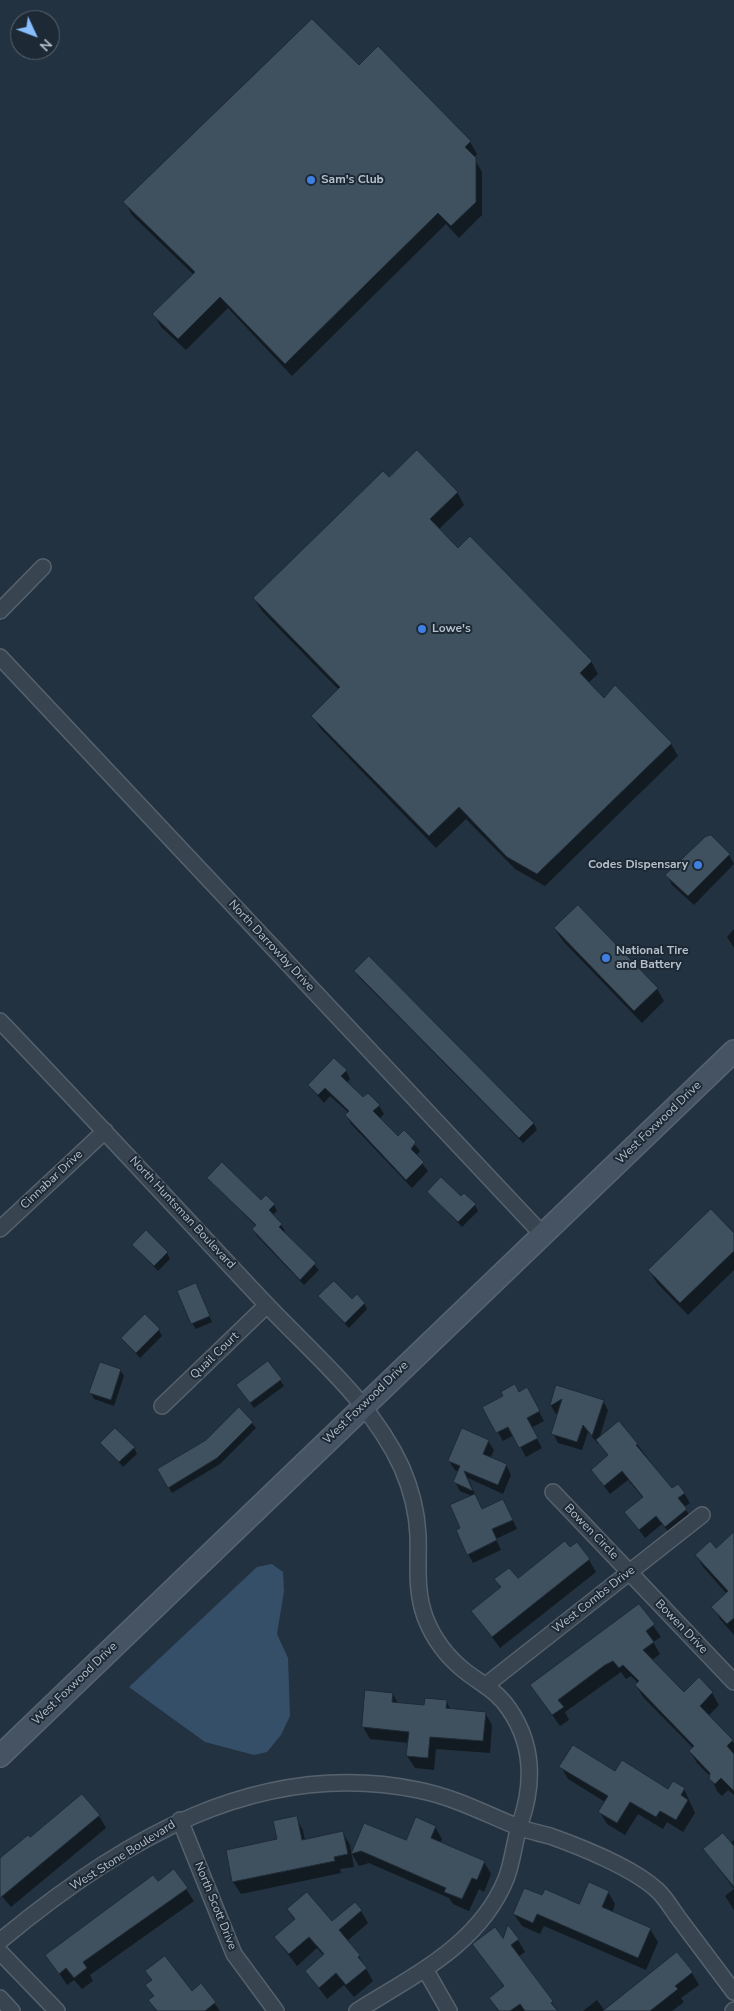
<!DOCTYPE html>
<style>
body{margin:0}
#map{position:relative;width:734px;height:2011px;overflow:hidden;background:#233240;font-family:"Nunito Sans",sans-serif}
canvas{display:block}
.north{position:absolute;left:10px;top:10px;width:50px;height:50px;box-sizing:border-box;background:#1d2935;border:1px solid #596571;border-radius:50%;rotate:133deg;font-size:14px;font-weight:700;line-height:20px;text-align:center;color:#b4bfca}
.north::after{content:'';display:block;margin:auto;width:18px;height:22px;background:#87befd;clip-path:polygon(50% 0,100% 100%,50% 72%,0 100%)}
</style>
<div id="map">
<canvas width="734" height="2011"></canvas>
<div class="north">N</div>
</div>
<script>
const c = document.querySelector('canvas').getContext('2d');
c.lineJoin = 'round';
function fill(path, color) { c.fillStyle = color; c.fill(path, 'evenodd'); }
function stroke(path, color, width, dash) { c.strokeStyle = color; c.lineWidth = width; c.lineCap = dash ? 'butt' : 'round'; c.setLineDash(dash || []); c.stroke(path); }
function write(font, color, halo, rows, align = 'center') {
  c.font = font + ' "Nunito Sans",sans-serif'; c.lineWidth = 4; c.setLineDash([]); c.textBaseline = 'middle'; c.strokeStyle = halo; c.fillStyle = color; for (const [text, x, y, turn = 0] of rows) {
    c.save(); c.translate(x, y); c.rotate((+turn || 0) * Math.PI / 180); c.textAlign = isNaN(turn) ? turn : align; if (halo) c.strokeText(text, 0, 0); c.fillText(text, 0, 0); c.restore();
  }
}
const water = new Path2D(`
 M272 1564 283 1572 284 1591 277 1634 288 1658 290 1716 281 1735 267 1752 254 1755 205 1742 129 1687 257 1567Z`);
const shadow = new Path2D(`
 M378 48 470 142 477 154 474 158 482 172V215L459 238 446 224 292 376 228 308 186 350 161 327 154 314 194 275 132 215 125 202 359 67Z
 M389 479 457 492 464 505 438 530 458 549 591 661 598 674 588 683 605 700 671 744 678 756 545 886 515 869 466 819 436 848 320 728 313 716 339 690 262 611 254 598Z
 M729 855 734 864 694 905 672 885 667 875Z
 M555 929 657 989 664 1001 642 1023 563 941Z
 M734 929V948L727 937Z
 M369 958 534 1124 537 1130 523 1143 359 977 356 971Z
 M346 1071 350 1079 347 1083 363 1099 379 1106 384 1114 379 1119 398 1138 404 1132 420 1151 416 1156 428 1171 412 1188 351 1124 347 1116 349 1113 330 1096 324 1103 309 1085Z
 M208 1178 261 1202 274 1205 277 1211 272 1215 281 1225 285 1231 283 1233 319 1270 304 1285 257 1236 254 1230 257 1227Z
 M429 1192 475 1205 478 1211 462 1227Z
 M734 1235V1270L688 1315 657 1283 649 1270Z
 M133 1245 167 1253 170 1259 158 1271Z
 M199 1291 212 1322 196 1329 192 1323Z
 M320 1297 364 1303 367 1309 349 1328Z
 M159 1330 162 1336 140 1358 122 1338Z
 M268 1363 284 1386 254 1408 241 1391Z
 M120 1370 124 1376 114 1406 94 1399 91 1393Z
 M557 1386 603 1401 608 1410 599 1439 637 1444 672 1490 684 1493 690 1503 684 1507 692 1519 671 1535 662 1524 645 1538 626 1512 643 1498 628 1480 610 1494 592 1470 609 1457 598 1442V1444L588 1432 582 1450 558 1443 553 1433 559 1413 556 1414 551 1406Z
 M527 1389 544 1421 531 1428 542 1448 526 1457 514 1435 503 1441 484 1408Z
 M252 1423 256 1428 220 1464 172 1493 159 1470 207 1441Z
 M488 1441 494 1450 490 1459 506 1465 511 1475 503 1494 468 1478 482 1510H508L517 1529 496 1539 501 1550 473 1563 468 1554 462 1529 472 1496 460 1491 455 1482 459 1472 455 1470 449 1461Z
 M102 1443 134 1448 137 1454 123 1467Z
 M734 1541V1635L720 1619 713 1607 727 1594 703 1567 696 1555Z
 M570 1549 589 1560 596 1572 500 1648 473 1611 501 1588 496 1580H517Z
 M639 1605 661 1637 653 1642 660 1654 652 1660 684 1693 699 1679 712 1693 719 1705 708 1716 734 1743V1795L728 1790 722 1796 717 1791 711 1777 697 1763 690 1751 693 1748 643 1697 636 1685 638 1683 631 1676 626 1679 621 1672 565 1712 569 1720 560 1726 532 1686Z
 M393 1694 398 1704 425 1706 446 1701 451 1710 485 1713 492 1725 490 1753 436 1749 434 1770 415 1768 407 1756 409 1743 370 1739 363 1727Z
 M561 1767 616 1772 668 1791 684 1789 695 1813 683 1832 667 1822 663 1829 638 1814 625 1835 607 1824 600 1812 605 1802 568 1779Z
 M99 1816 106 1828 11 1907 0 1894V1860L30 1839Z
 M296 1818 303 1830 305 1841 343 1833 350 1845 354 1867 340 1869 341 1873 241 1894 233 1882 278 1840Z
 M365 1824 406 1842 435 1827 442 1839 440 1843 484 1862 491 1874 484 1892 479 1889 469 1911 453 1904 449 1898 369 1863 359 1866 352 1854Z
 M734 1840V1910L725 1896 734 1889 705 1850 730 1843Z
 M174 1871 194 1901 90 1975 93 1981 82 1989 74 1980 67 1985 47 1955Z
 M608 1892 615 1904 612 1913 650 1929 658 1942 646 1970 544 1926 540 1934 522 1926 514 1914 543 1897 580 1906Z
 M288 1910 332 1923 361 1911 368 1923 347 1941 359 1956 373 1981 354 1997 344 1985 327 1999 306 1971 324 1956 317 1948 297 1966 275 1937 295 1921Z
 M518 1940 525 1952 518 1957 558 2011H498L491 1998 504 1987 474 1944Z
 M147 1971 191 1993 201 1985 220 2011H156L150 2000 154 1997 147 1986 152 1981Z
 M692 1973 699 1985 681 1998 684 2002 672 2011H583L597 2000 605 2011Z`);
const building = new Path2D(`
 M312 19 359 65 378 46 471 141 465 147 476 158V202L451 226 438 213 285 364 220 297 178 339 152 314 195 272 123 202Z
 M417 450 458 492 430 519 458 548 470 536 592 661 580 673 604 698 615 685 672 743 537 874 507 857 459 807 429 836 311 716 340 687 253 598 383 471 389 477Z
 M711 835 730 854 688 896 665 875 705 837Z
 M578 905 658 988 634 1011 554 928Z
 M369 956 534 1123 519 1138 354 971Z
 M334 1058 347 1070 341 1076 363 1097 368 1093 380 1105 373 1111 398 1136 404 1130 416 1142 411 1149 424 1162 406 1180 345 1115 349 1111 325 1088 318 1095 308 1085Z
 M222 1162 261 1200 266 1195 275 1204 269 1210 282 1224 279 1227 316 1263 300 1280 252 1229 256 1225 207 1178Z
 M441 1177 461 1196 464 1193 476 1204 458 1222 427 1192Z
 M711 1209 734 1233V1251L680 1303 648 1270Z
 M146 1230 168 1252 154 1266 132 1245Z
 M334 1281 352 1299 357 1294 365 1303 345 1323 318 1296Z
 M196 1283 210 1316 191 1324 177 1291Z
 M145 1314 160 1329 136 1353 121 1338Z
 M268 1361 282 1379 250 1403 236 1385Z
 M100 1362 121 1369 111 1400 89 1393Z
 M515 1384 519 1392 527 1387 540 1411 527 1418 538 1438 519 1448 508 1427 496 1433 482 1407 503 1396 501 1392Z
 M556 1385 604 1400 592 1436 583 1425 577 1442 551 1434 562 1399 550 1406Z
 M239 1407 253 1422 217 1458 168 1488 157 1469 206 1440Z
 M619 1421 638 1444 636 1445 672 1488 678 1484 685 1493 678 1498 687 1509 665 1527 656 1516 639 1530 624 1512 643 1497 622 1471 604 1486 591 1470 608 1455 596 1440Z
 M115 1428 135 1447 119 1462 100 1443Z
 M462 1428 489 1440 483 1454 507 1464 498 1485 464 1471 473 1491 453 1482 460 1466 448 1461Z
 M475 1494 482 1509 503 1499 513 1520 492 1529 497 1540 467 1555 456 1530 460 1528 450 1505Z
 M734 1532V1618L727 1624 711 1607 728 1591 695 1555 710 1541 716 1548Z
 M565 1541 570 1547 577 1542 590 1559 492 1637 471 1611 501 1587 494 1579 509 1568 518 1578Z
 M639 1604 655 1624 646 1631 654 1642 643 1650 684 1692 699 1677 713 1692 700 1706 733 1740 727 1746 734 1754V1791L721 1778 715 1784 709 1779 710 1773 689 1751 694 1746 635 1685 639 1681 623 1665 619 1668 613 1661 605 1665 558 1700 564 1707 552 1715 530 1685Z
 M365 1690 393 1693 392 1702 424 1705 425 1698 447 1700 446 1708 486 1712 483 1741 430 1737 428 1758 406 1756 409 1732 362 1727Z
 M573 1745 615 1771 622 1760 668 1789 673 1781 685 1788 681 1795 688 1800 676 1820 660 1811 656 1817 630 1802 617 1823 598 1812 608 1796 559 1767Z
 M82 1794 100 1815 0 1898V1858L28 1835 30 1837Z
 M297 1816 302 1840 343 1831 348 1854 334 1857 335 1861 232 1882 226 1850 277 1839 273 1821Z
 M416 1817 436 1826 431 1838 485 1861 477 1880 472 1878 462 1899 444 1892 446 1888 361 1851 351 1854 364 1823 406 1840Z
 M723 1833 734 1846V1887L703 1849Z
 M174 1869 188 1888 83 1962 87 1968 74 1978 66 1968 59 1974 45 1955 153 1875 158 1881Z
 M589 1882 609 1891 602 1907 651 1928 638 1958 537 1914 533 1923 513 1914 524 1888 542 1895 545 1889 579 1904Z
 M307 1892 332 1921 355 1902 362 1910 339 1930 360 1955 358 1957 367 1968 346 1985 336 1973 319 1988 305 1971 324 1954 309 1937 289 1954 274 1937 295 1919 287 1909Z
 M508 1925 519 1939 511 1945 553 2001 551 2003 558 2011H525L520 2004 510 2011H499L489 1998 504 1986 472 1944 495 1927 503 1938Z
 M677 1952 693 1972 675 1986 678 1989 650 2011H603Z
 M165 1956 192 1991 201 1983 216 2002 205 2011H157L148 2000 154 1996 145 1985 152 1980 145 1971Z`);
const street = new Path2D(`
 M0 611 43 567
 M0 657 542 1234
 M0 1021C89 1114 177 1209 265 1303 314 1355 372 1402 402 1468 411 1489 417 1512 418 1535 419 1564 415 1589 425 1617 433 1638 448 1658 466 1672 482 1684 498 1692 509 1709 534 1745 534 1784 520 1824 514 1842 513 1861 506 1879 479 1945 414 1975 357 2011
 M0 1229 105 1131
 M162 1406 267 1305
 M553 1492 734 1682
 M486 1685 702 1515
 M180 1820 234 1954 276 2011
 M0 1941C119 1842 257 1757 418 1790 454 1797 484 1813 518 1827 528 1831 540 1833 550 1836 581 1847 633 1868 657 1890 666 1898 673 1911 680 1920 698 1944 716 1968 734 1992
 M0 1952 57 2011
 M425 1969 449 2011
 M0 1998 12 2011
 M733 2011 734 2010`);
const secondary = new Path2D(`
 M0 1756 734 1051`);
const markers = [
 [311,180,5,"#3f7fe0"],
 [422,629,5,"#3f7fe0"],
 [698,865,5,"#3f7fe0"],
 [606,958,5,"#3f7fe0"]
];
const poiNames = [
 ["Sam's Club",321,180],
 ["Lowe's",432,629],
 ["Codes Dispensary",688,865,"right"],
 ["National Tire",616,951],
 ["and Battery",616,965]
];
const streetNames = [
 ["North Darrowby Drive",271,946,47],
 ["West Foxwood Drive",659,1123,-44],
 ["Cinnabar Drive",52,1180,-43],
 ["North Huntsman Boulevard",182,1213,47],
 ["Quail Court",215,1356,-44],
 ["West Foxwood Drive",366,1403,-44],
 ["Bowen Circle",591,1532,46],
 ["West Combs Drive",594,1600,-38],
 ["Bowen Drive",681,1627,46],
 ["West Foxwood Drive",75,1684,-44],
 ["West Stone Boulevard",123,1856,-32],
 ["North Scott Drive",215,1906,68]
];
fill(water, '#364f68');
fill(shadow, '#0007');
fill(building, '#3f515f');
stroke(building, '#1f2b37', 1);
stroke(street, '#56626d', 18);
stroke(secondary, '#56626d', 24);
stroke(street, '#384450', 15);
stroke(secondary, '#455363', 21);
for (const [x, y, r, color] of markers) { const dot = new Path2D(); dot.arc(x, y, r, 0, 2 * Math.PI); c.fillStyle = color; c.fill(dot); stroke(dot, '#1d2935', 2); }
write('bold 12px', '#b4bfca', '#1d2935', poiNames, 'left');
write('12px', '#b4bfca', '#1d2935', streetNames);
</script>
